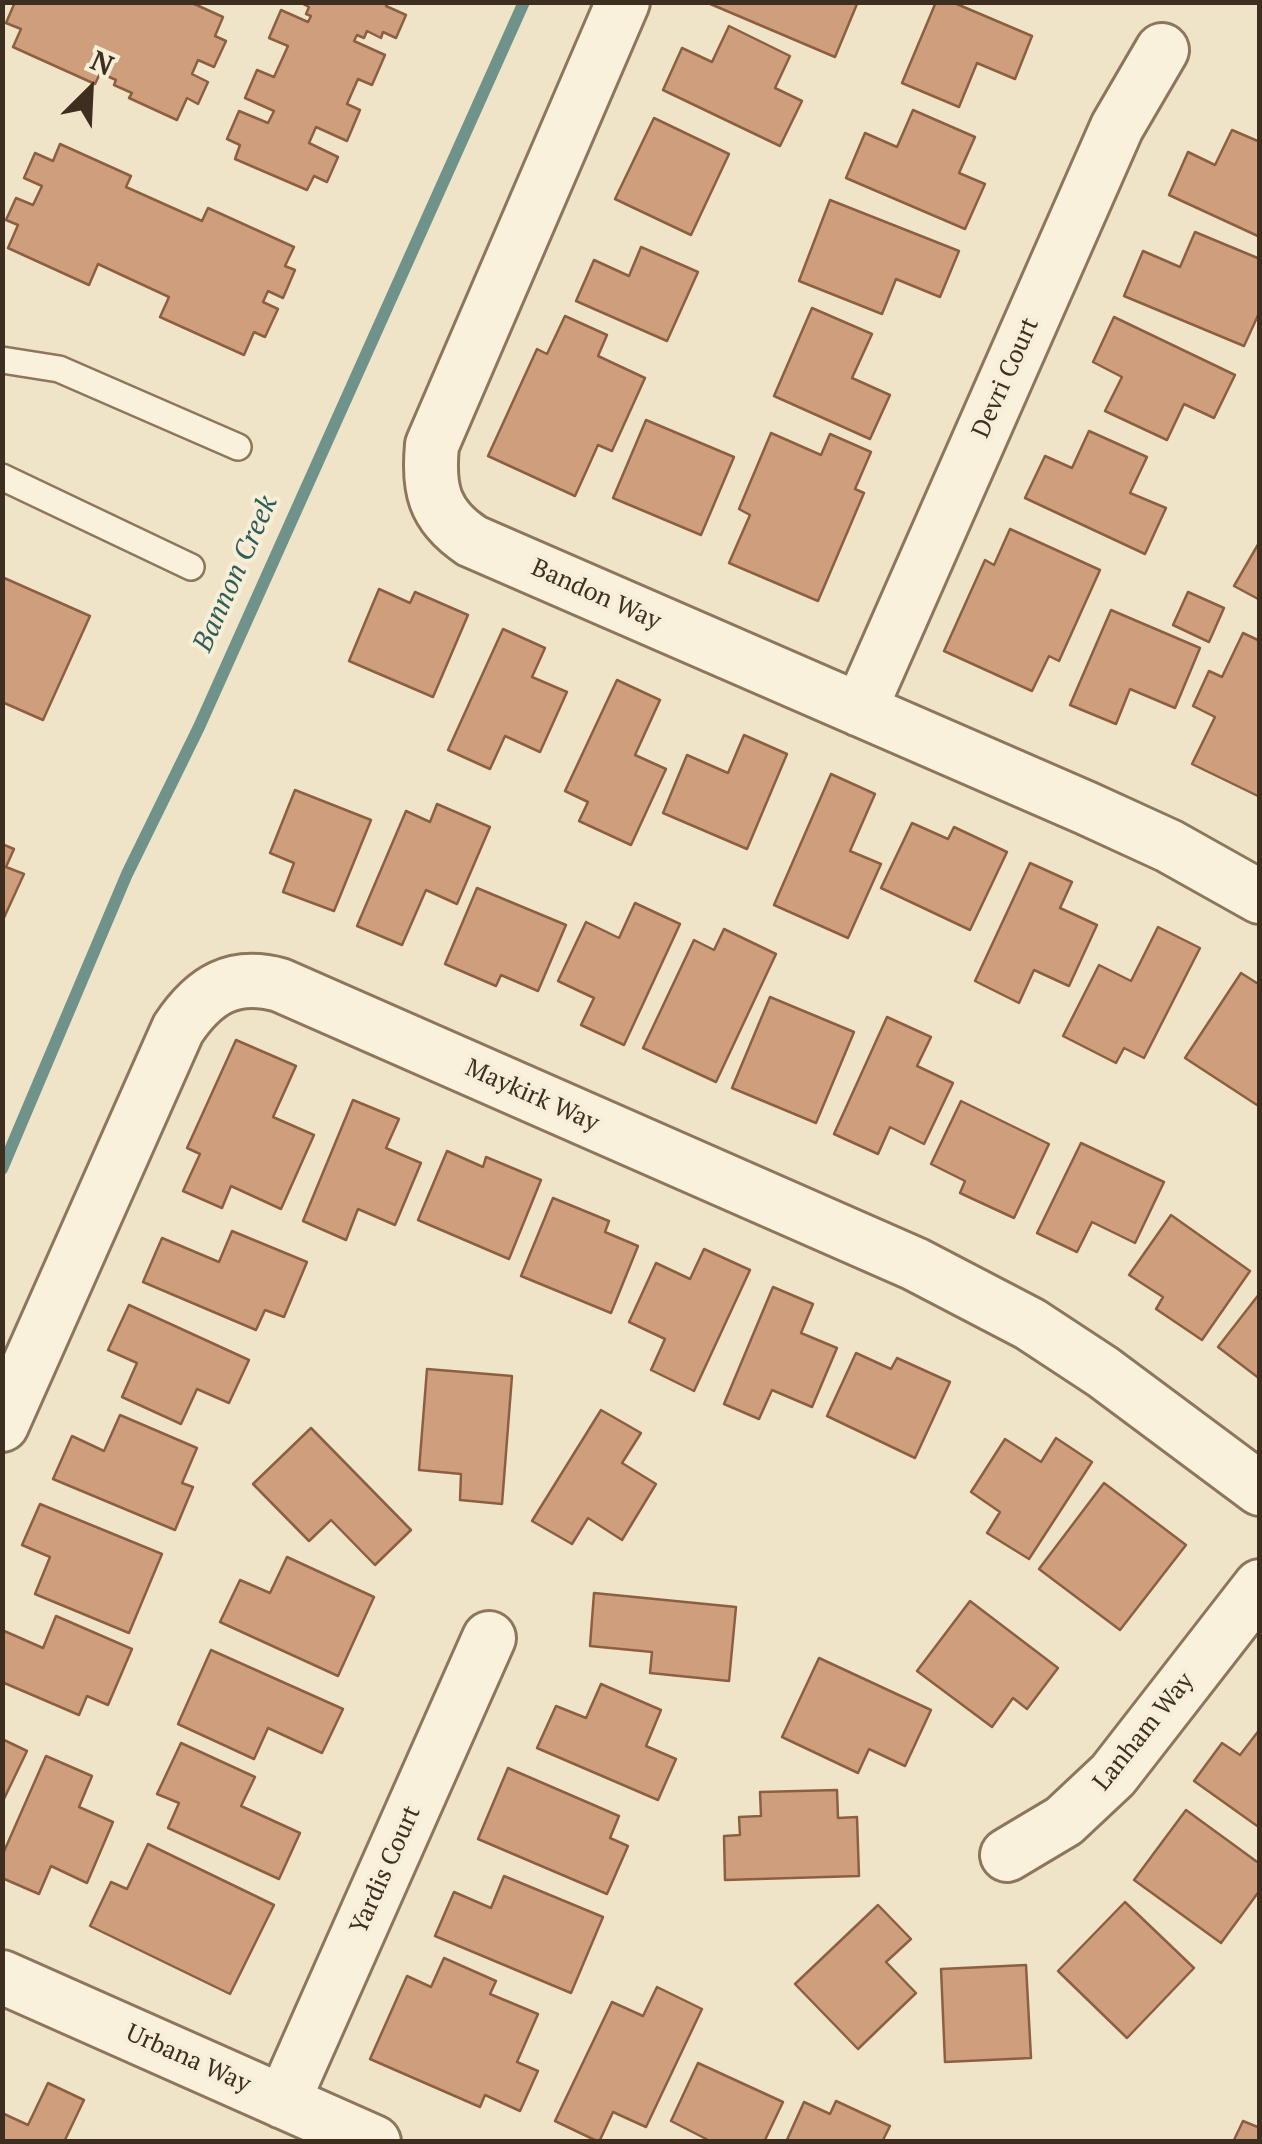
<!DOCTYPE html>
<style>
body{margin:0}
#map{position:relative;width:1262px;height:2144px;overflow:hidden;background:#f0e4c8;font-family:"PT Serif",serif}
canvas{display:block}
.frame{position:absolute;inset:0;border:5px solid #3d2e20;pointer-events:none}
.north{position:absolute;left:40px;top:40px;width:100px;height:100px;-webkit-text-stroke:8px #f7eed8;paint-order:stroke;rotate:24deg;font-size:28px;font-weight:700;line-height:40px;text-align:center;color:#3d2e20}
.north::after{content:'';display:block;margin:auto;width:35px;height:45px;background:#3d2e20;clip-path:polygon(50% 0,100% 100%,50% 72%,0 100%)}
</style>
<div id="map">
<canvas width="1262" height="2144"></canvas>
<div class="frame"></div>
<div class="north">N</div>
</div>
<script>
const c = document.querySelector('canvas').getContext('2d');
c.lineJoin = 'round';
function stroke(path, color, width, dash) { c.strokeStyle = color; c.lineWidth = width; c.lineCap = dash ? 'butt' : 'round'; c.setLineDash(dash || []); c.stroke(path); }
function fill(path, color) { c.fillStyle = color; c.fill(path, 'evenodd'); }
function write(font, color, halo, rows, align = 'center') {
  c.font = font + ' "PT Serif",serif'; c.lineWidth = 8; c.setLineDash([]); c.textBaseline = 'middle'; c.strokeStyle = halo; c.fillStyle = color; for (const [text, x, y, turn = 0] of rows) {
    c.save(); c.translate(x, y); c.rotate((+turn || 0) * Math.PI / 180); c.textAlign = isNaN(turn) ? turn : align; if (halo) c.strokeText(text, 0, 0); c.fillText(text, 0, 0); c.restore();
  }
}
const stream = new Path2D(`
 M2 1169 127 874 199 727 524 2`);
const building = new Path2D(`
 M15 2H190L223 17 215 36 226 41 214 67 198 60 192 74 208 82 198 104 187 98 177 120 129 98 132 93 114 85 116 80 107 76 110 70 103 67 95 84 13 47 21 29 6 23Z
 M299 2H388L386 6 406 15 396 38 383 32 381 38 367 31 364 38 357 35 354 41 385 55 372 85 358 79 347 104 360 110 347 141 316 127 309 143 338 157 327 182 314 176 307 190 235 159 240 145 227 139 239 111 268 123 274 111 245 98 257 70 274 77 288 46 269 38 281 10 308 22 311 16 306 14 309 7Z
 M853 2 857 4 835 57 708 3Z
 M936 2H952L1032 36 1015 79 977 63 959 107 902 83Z
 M729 26 790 56 775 88 802 101 780 146 663 90 682 48 712 62Z
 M913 110 975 137 959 173 985 184 965 229 846 178 865 133 897 147Z
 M654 118 729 154 691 235 615 199Z
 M1232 130 1260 142V237L1169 195 1188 152 1215 165Z
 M60 144 131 176 126 187 202 221 208 208 294 247 285 266 295 270 283 298 268 291 263 302 278 309 265 337 254 332 244 355 160 317 169 297 98 264 89 285 8 248 18 225 6 220 16 198 33 205 42 186 24 178 35 153 53 161Z
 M830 200 959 251 940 297 896 279 882 314 799 281Z
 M1195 232 1260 259V311L1244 346 1124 296 1143 251 1180 267Z
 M641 247 698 272 667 341 576 301 594 260 629 276Z
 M812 308 872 334 852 378 890 395 870 439 774 396Z
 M565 316 607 335 598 356 645 378 612 451 598 445 575 496 488 456 537 349 547 354Z
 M1114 317 1235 375 1214 418 1184 404 1167 440 1105 411 1122 377 1093 362Z
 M646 420 734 457 701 535 613 498Z
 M1089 431 1147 457 1130 493 1166 508 1145 554 1025 498 1045 456 1072 468Z
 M771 433 821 455 830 434 871 452 855 489 864 493 818 601 729 563 750 515 739 509Z
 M1010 529 1100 570 1059 661 1049 656 1032 691 944 651 985 560 994 565Z
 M1260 541V600L1234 586Z
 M2 577 90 616 43 720 2 702Z
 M379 589 410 603 415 592 468 615 433 697 349 661Z
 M1188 592 1224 608 1209 642 1173 625Z
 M1111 610 1200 648 1175 708 1130 689 1116 724 1070 705Z
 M503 629 545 648 532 677 567 692 540 752 505 736 490 769 448 750Z
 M1243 633 1260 641V797L1192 764 1215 717 1193 706 1209 671 1222 677Z
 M617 680 660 700 635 755 666 769 631 845 579 821 588 802 565 791Z
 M744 735 787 754 747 849 663 813 687 755 728 773Z
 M831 774 875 794 850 851 881 864 848 938 774 905Z
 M295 790 371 820 334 911 283 892 294 863 270 853Z
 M437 804 490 827 457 904 426 890 402 945 357 926 406 811 430 822Z
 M912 823 948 839 954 827 1007 852 970 930 881 888Z
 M2 844 14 849 6 867 24 874 2 922Z
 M1030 863 1072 882 1060 908 1097 925 1069 986 1034 970 1019 1003 975 981Z
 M477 888 566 925 538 991 501 975 496 986 445 964Z
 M635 903 680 924 624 1045 581 1025 594 998 558 981 586 922 619 938Z
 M1158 927 1200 948 1144 1058 1124 1048 1116 1063 1063 1036 1099 965 1131 981Z
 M724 929 776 954 716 1082 643 1048 694 940 714 950Z
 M1241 973 1260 985V1107L1185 1058Z
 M770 997 854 1032 816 1123 732 1088Z
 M887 1017 931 1037 917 1066 953 1083 924 1144 890 1127 878 1154 834 1134Z
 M236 1040 296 1066 273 1117 314 1135 281 1209 231 1186 222 1208 183 1191 200 1154 187 1148Z
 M353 1100 399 1119 386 1148 421 1163 395 1225 358 1209 346 1240 303 1221Z
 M961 1101 1049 1144 1014 1218 960 1193 965 1181 931 1164Z
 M1081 1143 1164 1182 1135 1243 1092 1222 1077 1252 1037 1233Z
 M447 1151 483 1167 486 1157 541 1180 509 1259 418 1220Z
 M553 1198 609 1221 605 1232 638 1246 611 1313 521 1276Z
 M1171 1215 1250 1271 1202 1340 1156 1309 1163 1297 1129 1275Z
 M232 1231 307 1262 284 1317 265 1310 256 1330 143 1282 162 1238 219 1262Z
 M704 1249 750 1270 694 1391 651 1370 665 1339 629 1322 656 1263 690 1279Z
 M773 1287 813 1304 801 1333 837 1348 812 1407 772 1390 759 1419 724 1404Z
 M1260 1293V1379L1218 1347Z
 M129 1305 249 1360 229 1403 197 1389 181 1424 122 1397 137 1363 108 1350Z
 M856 1353 891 1369 897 1358 950 1382 915 1458 827 1416Z
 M427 1369 512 1376 502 1504 460 1500 461 1474 419 1470Z
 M601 1410 641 1433 622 1463 656 1484 622 1540 588 1518 572 1544 532 1521Z
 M120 1415 197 1448 182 1483 193 1487 175 1530 53 1479 72 1436 104 1451Z
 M311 1428 411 1530 375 1565 331 1520 309 1541 253 1484Z
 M1056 1438 1092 1462 1029 1559 987 1533 1000 1512 971 1492 1005 1439 1041 1462Z
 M1104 1483 1186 1545 1120 1630 1039 1569Z
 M40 1504 162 1554 129 1633 35 1594 50 1557 22 1545Z
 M287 1557 374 1597 338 1676 220 1622 240 1580 270 1593Z
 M594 1593 736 1607 729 1681 650 1673 652 1652 590 1646Z
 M970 1601 1058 1668 1027 1709 1013 1698 992 1727 917 1671Z
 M56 1616 132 1649 108 1705 87 1696 79 1715 2 1682V1630L43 1648Z
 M211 1650 343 1709 322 1753 268 1728 254 1759 178 1724Z
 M819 1658 931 1710 905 1766 869 1749 858 1773 782 1737Z
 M601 1684 661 1710 646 1746 676 1759 658 1800 537 1748 556 1706 586 1718Z
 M1260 1729V1828L1194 1781 1222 1743 1240 1755Z
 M2 1739 27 1751 2 1803Z
 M181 1743 255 1777 241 1806 300 1833 279 1879 168 1828 179 1803 157 1794Z
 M46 1756 92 1776 79 1807 113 1822 87 1883 51 1866 39 1894 2 1878V1856Z
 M508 1768 619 1816 610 1838 628 1846 607 1894 478 1839Z
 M837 1790 838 1818 857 1817 859 1876 725 1880 724 1836 740 1835 739 1817 761 1816 760 1792Z
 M1186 1810 1260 1864V1890L1221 1943 1134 1880Z
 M148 1844 274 1905 230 1994 90 1926 111 1882 127 1889Z
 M504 1876 603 1917 571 1993 435 1936 454 1892 491 1908Z
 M1125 1902 1194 1968 1127 2038 1058 1971Z
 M878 1905 911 1939 886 1962 916 1993 858 2049 795 1984Z
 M444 1958 496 1981 490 1994 538 2014 517 2062 538 2071 520 2111 485 2095 480 2107 370 2059 407 1976 431 1987Z
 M1026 1965 1031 2058 945 2062 941 1969Z
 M657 1987 702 2009 646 2127 613 2112 599 2142 555 2121 612 2002 643 2016Z
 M698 2063 783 2102 764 2142H712L671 2121Z
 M48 2083 84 2100 64 2142H2V2113L28 2125Z
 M836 2101 890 2126 882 2142H786L804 2102 830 2114Z
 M1243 2121 1260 2128V2142H1233Z`);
const lane = new Path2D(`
 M2 360 59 369 238 447
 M2 477 191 567`);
const street = new Path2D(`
 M623 2 432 445C428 488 433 515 472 541L1086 808 1169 846 1260 897
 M860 710 1117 127 1162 50
 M2 1425 178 1029C204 990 233 972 280 985L915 1264 1030 1324 1103 1372 1260 1489
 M1007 1855 1064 1821 1113 1775 1260 1586
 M2 1977 374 2142
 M283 2102 489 1638`);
const streetNames = [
 ["Devri Court",1006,378,-66],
 ["Bandon Way",596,595,24],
 ["Maykirk Way",532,1096,24],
 ["Lanham Way",1144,1732,-51],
 ["Yardis Court",386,1870,-66],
 ["Urbana Way",188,2059,24]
];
const waterNames = [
 ["Bannon Creek",236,574,-66]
];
stroke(stream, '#6f938a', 12);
fill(building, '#cf9f7d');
stroke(building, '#8d5f41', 2.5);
stroke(lane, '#8d765c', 30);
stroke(street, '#8d765c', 58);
stroke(lane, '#faf1dc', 25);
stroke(street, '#faf1dc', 52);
write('25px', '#3d2e20', '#f7eed8', streetNames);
write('italic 28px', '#2f5d5a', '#f7eed8', waterNames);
</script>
